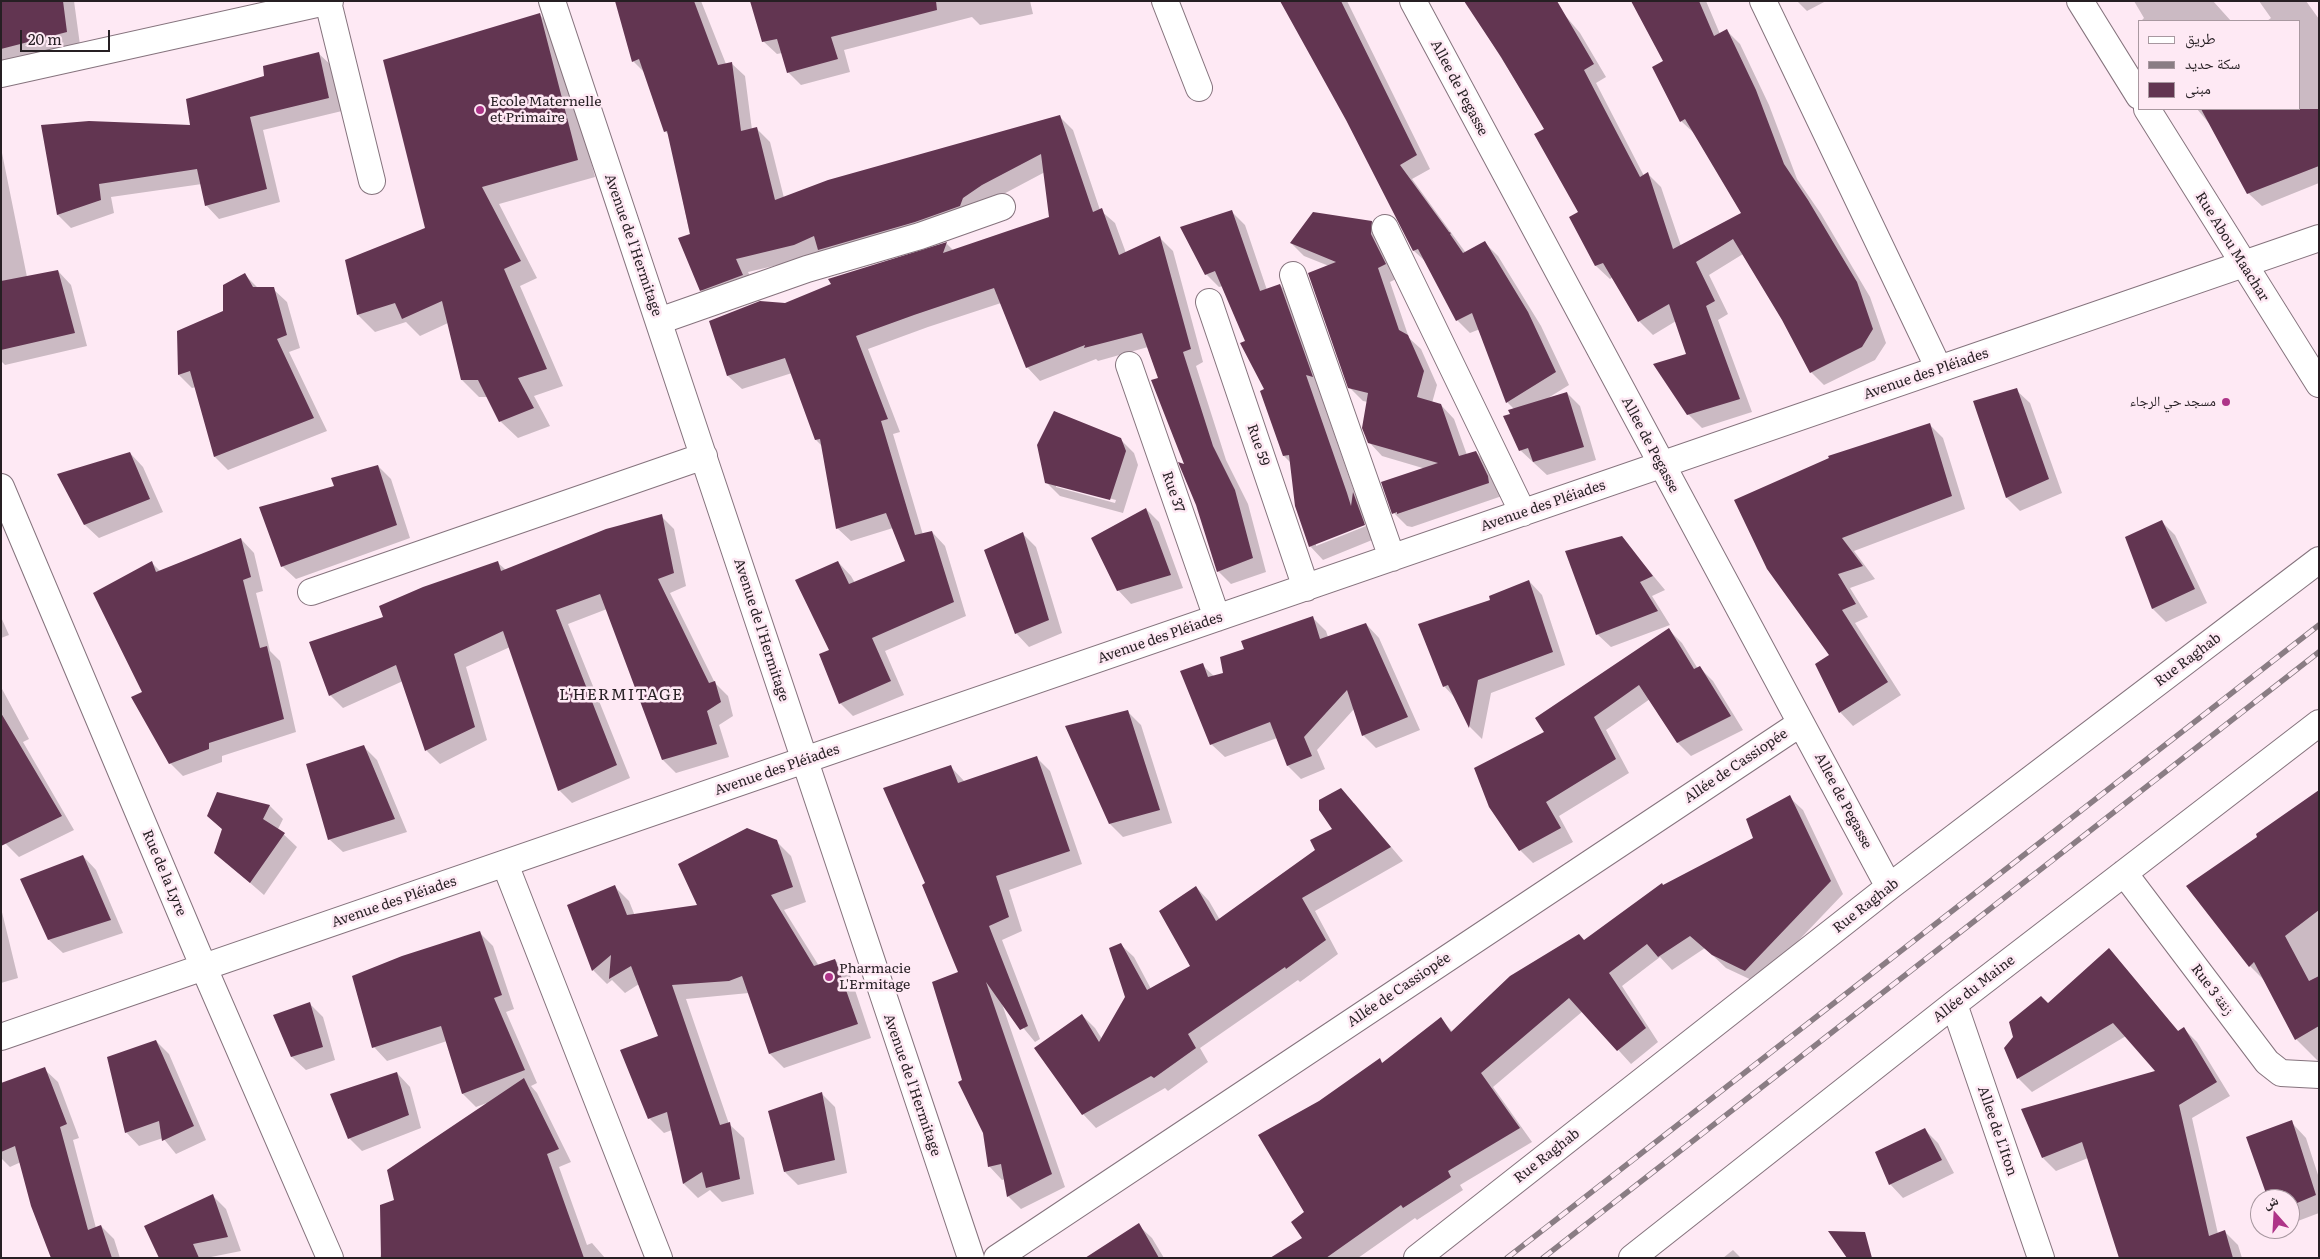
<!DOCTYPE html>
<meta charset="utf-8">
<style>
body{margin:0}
#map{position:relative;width:2320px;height:1259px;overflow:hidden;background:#fee9f4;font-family:Literata,"Noto Naskh Arabic",serif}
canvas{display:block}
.frame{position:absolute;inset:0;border:2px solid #261f23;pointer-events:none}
.legend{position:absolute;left:2138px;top:20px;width:162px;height:90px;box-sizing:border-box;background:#fee9f4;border:1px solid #a898a0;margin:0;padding:6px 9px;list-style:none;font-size:15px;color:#261f23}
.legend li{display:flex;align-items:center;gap:10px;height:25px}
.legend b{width:25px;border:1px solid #a898a0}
.north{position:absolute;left:2250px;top:1189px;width:50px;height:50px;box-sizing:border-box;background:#fee9f4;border:1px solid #a898a0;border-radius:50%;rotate:341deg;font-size:14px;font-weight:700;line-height:20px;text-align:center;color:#261f23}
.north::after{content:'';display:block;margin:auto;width:18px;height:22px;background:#ae3488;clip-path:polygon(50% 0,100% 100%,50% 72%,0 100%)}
.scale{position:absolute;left:20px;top:30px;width:90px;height:22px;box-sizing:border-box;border:2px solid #261f23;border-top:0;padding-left:6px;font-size:15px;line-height:18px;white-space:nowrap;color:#261f23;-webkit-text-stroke:4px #fee9f4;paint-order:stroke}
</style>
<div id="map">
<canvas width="2320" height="1259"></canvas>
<div class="frame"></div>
<ul class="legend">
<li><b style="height:6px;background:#fff"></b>طريق</li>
<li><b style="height:6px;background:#8a7d84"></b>سكة حديد</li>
<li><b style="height:14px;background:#623551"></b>مبنى</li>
</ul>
<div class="north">ش</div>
<div class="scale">20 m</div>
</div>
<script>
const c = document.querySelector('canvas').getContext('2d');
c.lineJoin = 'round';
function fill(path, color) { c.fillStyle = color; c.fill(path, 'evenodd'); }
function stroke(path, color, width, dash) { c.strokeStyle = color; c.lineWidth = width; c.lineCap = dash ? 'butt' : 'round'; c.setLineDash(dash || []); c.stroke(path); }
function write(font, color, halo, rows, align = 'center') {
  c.font = font + ' Literata,"Noto Naskh Arabic",serif'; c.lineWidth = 5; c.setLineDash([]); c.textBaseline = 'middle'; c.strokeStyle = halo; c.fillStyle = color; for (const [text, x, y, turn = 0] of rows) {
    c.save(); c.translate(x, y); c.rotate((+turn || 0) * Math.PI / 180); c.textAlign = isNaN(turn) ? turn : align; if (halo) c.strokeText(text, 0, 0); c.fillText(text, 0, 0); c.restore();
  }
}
const shadow = new Path2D(`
 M1 1H74L80 45 1 61Z
 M616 1H701L726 64 731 63 745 76 752 130 757 129 770 142 784 198 1059 116 1073 130 1100 210 1115 223 1126 253 1160 238 1173 251 1203 362 1196 366 1226 460 1248 504 1266 572 1231 584 1218 571 1160 379 1148 347 1098 361 1096 359 1040 381 1027 367 1001 303 928 327 868 349 900 432 893 434 923 535 932 532 945 546 966 616 885 651 904 695 853 716 840 703 831 651 838 562 851 576 855 583 907 562 893 528 851 541 837 528 823 447 816 440 792 373 742 389 728 376 711 321 760 303 785 304 833 285 830 279 947 244 954 251 1050 218 1045 172 996 198 973 219 748 272 756 289 715 303 701 290 670 136 665 131 645 73 633 61Z
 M752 1H1030L1033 14 980 25 972 17 844 50 850 72 801 85 788 72 782 53 777 54 763 41Z
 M1282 1H1347L1430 169 1412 179 1466 253 1485 243 1498 256 1541 326 1569 385 1548 398 1567 393 1580 406 1596 460 1547 475 1520 450 1511 415 1515 410 1507 402 1480 329 1470 333 1457 320 1425 261 1414 251 1347 119Z
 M1553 1 1580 33 1606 77 1596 83 1644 176 1648 174 1661 187 1681 246 1743 214 1695 134 1681 121 1664 62 1633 1H1706L1720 34 1727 31 1740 44 1769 105 1797 179 1821 214 1870 297 1886 343 1875 360 1824 385 1811 372 1783 319 1743 254 1709 275 1728 314 1718 320 1752 412 1702 428 1688 414 1687 354 1676 321 1653 335 1639 321 1613 277 1610 279 1596 266 1571 218 1580 212 1546 130 1474 14Z
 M1797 1H1826L1807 11Z
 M2134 1H2213L2231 21H2141L2144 18Z
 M2259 1H2306L2319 19V183L2262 206 2248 193 2213 128 2197 109H2299V21H2267L2271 18Z
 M540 15 557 32 595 177 499 204 537 278 520 286 563 386 534 396 550 426 518 438 500 421 488 397H479L462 380 448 323 420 336 406 322 375 332 358 315 426 229Z
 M318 53 332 66 342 111 263 130 280 202 219 219 206 205 202 184 111 197 114 213 71 228 58 215 43 126H191L265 76Z
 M1 148 27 277 58 271 71 285 87 346 5 365 1 361Z
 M1232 212 1245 225 1267 290 1280 285 1293 298 1325 389 1318 387 1356 497 1366 507 1377 538 1323 560 1310 546 1291 463 1284 456 1266 390 1247 342 1223 286 1219 287 1206 274ZM1370 521 1371 524 1316 546V543Z
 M1372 222 1385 235 1398 278 1390 282 1409 338 1421 349 1437 385 1432 403 1441 405 1454 419 1467 455 1476 452 1489 466 1502 496 1412 527 1407 526 1394 513 1426 469 1382 456 1369 442 1368 402 1363 401 1349 387 1329 266 1304 256 1291 243Z
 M245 275 258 288 273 289 287 302 300 348 289 352 327 431 228 470 215 457 196 387 192 388 179 375 178 332 224 312Z
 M2016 390 2030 403 2062 493 2020 511 2007 498Z
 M1930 425 1943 438 1965 509 1854 551 1875 579 1850 588 1868 617 1855 623 1901 695 1853 726 1840 712 1831 656 1768 568Z
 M1120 439 1134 453 1138 465 1123 513 1060 496 1046 482ZM1056 484 1116 500 1115 503 1056 487Z
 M130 453 143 467 163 512 99 538 85 525 59 475Z
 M378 466 391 479 410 538 296 579 282 566Z
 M1146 509 1159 522 1183 588 1131 604 1118 590Z
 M661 516 674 529 686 586 670 593 715 683 728 696 733 716 719 725 729 757 676 773 663 760 607 609 568 624 630 778 572 803 559 790 510 647 466 667 487 740 440 764 427 751 403 681 343 708 330 695 385 617 498 563 506 570Z
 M2162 522 2175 535 2207 603 2166 622 2153 609 2126 538Z
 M1023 534 1036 547 1062 633 1029 647 1016 633Z
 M1622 538 1665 590 1652 596 1670 625 1611 647 1597 634Z
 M241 539 254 553 263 591 256 593 270 651 280 661 296 732 222 756V762L183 776 170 763 143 693 152 563 160 571Z
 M1529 581 1542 595 1565 665 1491 693 1482 739 1470 727 1456 699 1444 686 1492 600Z
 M1 617 9 635 1 638Z
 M1312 617 1326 631 1328 637 1366 624 1379 638 1420 730 1376 748 1363 735 1354 709 1317 750 1325 769 1301 779 1288 766 1277 738 1225 757 1211 744 1202 665 1215 677 1224 674 1245 650Z
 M1669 630 1682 643 1698 669 1700 668 1713 681 1743 730 1691 756 1678 743 1650 699 1606 730 1629 773 1559 816 1573 842 1533 863 1520 850 1546 732Z
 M1 687 29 739 23 742 74 830 19 857 6 844 1 834Z
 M1128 712 1141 725 1172 823 1123 837 1110 824Z
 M364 747 377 760 407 832 343 852 329 839Z
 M1036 757 1050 771 1082 864 1009 890 1022 931 1002 940 1040 1039 1035 1042 1001 1001 1065 1187 1021 1209 1008 1196 1005 1179 1002 1180 989 1166 984 1133 963 1081 960 973 927 883 950 766 965 782Z
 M2319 792V1062L2296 1039 2265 981 2250 966 2259 837Z
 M218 794 270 806 283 819 278 829 297 847 264 895 216 853 223 830 208 816Z
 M1789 797 1803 810 1843 894 1758 983 1726 968 1705 948 1672 970 1660 957 1622 986 1658 1042 1631 1064 1583 1011 1493 1087 1532 1142 1460 1185 1463 1190 1417 1220 1415 1218 1358 1258H1273L1304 1238 1320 1102 1379 1060 1383 1064 1440 1019 1453 1032 1663 886 1754 839Z
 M1354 803 1403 861 1315 911 1338 954 1300 982 1298 980 1200 1048 1208 1062 1168 1091 1165 1088 1096 1128 1083 1114 1082 1015 1095 1028 1102 1039 1127 997 1120 944 1134 957 1151 989 1192 966 1196 887 1209 901 1220 920 1317 850Z
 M776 841 791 856 806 902 784 910 819 966 835 960 850 975 871 1038 784 1068 770 1054 749 993 686 999 729 1124 744 1138 754 1194 722 1202 710 1190 698 1198 684 1184 672 1130 664 1133 649 1118 659 1037 639 984 625 993 612 980 607 984 593 970 615 887 629 901 635 916 699 906Z
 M83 856 96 870 123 933 63 953 49 940 22 880Z
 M1 908 18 978 1 983Z
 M479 932 493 946 514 1009 506 1012 537 1083 531 1086 537 1093 571 1162 559 1167 587 1245 592 1243 605 1258H380L395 1201 487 1103 476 1107 463 1094 447 1041 387 1061 374 1047Z
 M2109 949 2179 1032 2184 1029 2197 1042 2230 1096 2192 1118 2218 1234 2225 1232 2238 1245 2242 1258H2123L2088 1158 2056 1171 2043 1158 2157 1072 2126 1036 2032 1092 2018 1078 2006 1048 2048 1005Z
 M310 1004 323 1017 335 1060 306 1070 292 1057 274 1016Z
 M156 1041 169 1054 206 1140 176 1154 163 1138 139 1146 126 1132Z
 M44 1069 58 1082 79 1138 73 1140 96 1228 101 1226 114 1239 120 1258H52L21 1162 10 1167 1 1158V1085Z
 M397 1073 410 1087 421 1128 362 1151 349 1138Z
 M822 1094 835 1107 847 1173 798 1185 785 1172Z
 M2293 1124 2306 1138 2319 1178V1213L2290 1224V1199H2270Z
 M1924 1129 1938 1143 1954 1173 1903 1198 1890 1184Z
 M213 1196 226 1209 241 1251 206 1258H161Z
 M1138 1225 1152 1238 1164 1258H1124Z
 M1733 1250 1741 1258H1723Z`);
const building = new Path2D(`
 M1 1H63L67 32 1 49Z
 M615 1H694L718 65 732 62 741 131 757 127 775 200 828 180 1060 115 1093 212 1102 208 1119 255 1160 236 1191 349 1183 352 1213 446 1235 490 1253 558 1217 572 1196 505 1178 462 1184 464 1151 380 1158 378 1142 333 1084 348 1085 345 1026 368 994 288 914 315 856 336 888 419 881 421 915 535 932 531 954 602 872 638 891 681 839 704 819 654 829 650 795 580 838 561 849 584 905 561 886 513 836 529 820 439 815 440 785 358 727 376 709 321 760 301 785 303 831 284 828 279 947 242 943 253 1049 217 1041 154 982 185 963 198 960 206 915 222 818 250 814 236 794 245 736 259 743 275 700 291 678 238 690 234 667 131 664 132 639 59 632 62Z
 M750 1H936L937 10 831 37 838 59 787 73 777 39 762 42Z
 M1280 1H1341L1417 155 1400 165 1449 232 1451 233 1450 234 1463 253 1485 241 1528 312 1556 372 1506 403 1472 313 1456 321 1418 249 1413 251 1346 120Z
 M1464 1H1557L1594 64 1584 70 1640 177 1648 172 1673 249 1741 213 1685 119 1680 122 1652 67 1663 61 1631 1H1699L1714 36 1727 29 1756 90 1784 164 1808 200 1857 282 1873 329 1862 347 1810 373 1782 320 1733 239 1696 262 1715 301 1706 306 1740 399 1687 415 1653 364 1686 354 1669 304 1638 322 1603 263 1595 266 1569 217 1578 212 1534 134 1544 129 1501 57Z
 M540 13 578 160 482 187 521 261 504 269 547 369 518 378 534 408 499 422 478 380H461L442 301 402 319 395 303 357 315 345 260 425 228 383 60Z
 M319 52 329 98 250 117 267 189 205 206 197 169 99 184 101 200 57 215 41 125 89 121 190 125 186 99 264 76 263 66Z
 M2201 109H2319V166L2247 194Z
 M1232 210 1260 291 1280 284 1313 377 1306 375 1347 493 1351 506 1353 492 1365 525 1309 547 1295 506 1289 455 1283 456 1260 391 1264 389 1240 343 1245 341 1215 271 1205 275 1180 227Z
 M1313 212 1372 221 1371 234 1386 264 1378 268 1399 330 1408 335 1424 371 1417 397 1441 404 1459 456 1476 451 1488 476 1489 483 1397 514V512L1392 514 1381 482 1438 463 1368 443 1362 428 1368 393 1348 388 1308 273 1336 262 1290 243Z
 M58 270 75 333 1 350V281Z
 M245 273 253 287H274L287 335 277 339 314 418 214 457 190 371 178 375 177 331 223 311V285Z
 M2017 388 2049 479 2006 498 1973 401Z
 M1567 392 1584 447 1533 462 1528 448 1519 451 1503 416 1510 414 1508 410Z
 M1054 411 1121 438 1126 451 1110 500 1045 483 1037 445Z
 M1930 423 1952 496 1842 538 1863 566 1838 574 1856 604 1842 610 1888 682 1839 713 1815 664 1829 655 1767 569 1734 500 1829 458 1828 456Z
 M130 452 150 499 84 525 57 474Z
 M378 465 397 525 281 567 259 507 334 486 331 478Z
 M1146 508 1171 575 1117 591 1091 538Z
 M662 514 674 573 658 579 709 683 715 681 721 702 707 711 717 744 662 760 600 594 556 610 617 765 558 791 503 631 454 654 475 727 425 751 396 665 329 696 309 642 383 617 379 606 423 587 498 561 501 571 606 529Z
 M2162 520 2195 589 2152 609 2125 537Z
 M1023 532 1049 620 1015 634 984 550Z
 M1622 536 1653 576 1640 582 1658 611 1596 635 1565 551Z
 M241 538 251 577 243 580 260 648 267 646 284 719 209 743V749L169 764 131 697 142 692 93 593 152 561 156 572Z
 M1529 580 1553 652 1478 680 1469 728 1448 685 1443 687 1418 624 1490 600 1489 596Z
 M1313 616 1320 639 1366 623 1408 717 1362 736 1347 690 1304 737 1312 756 1287 766 1270 722 1210 745 1180 671 1203 663 1208 677 1223 673 1220 657 1244 649 1241 641Z
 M1669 628 1694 669 1700 666 1731 716 1677 743 1639 685 1594 717 1616 759 1546 802 1561 828 1519 851 1489 807 1474 768 1544 732 1535 718Z
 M1128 710 1160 810 1109 824 1065 726Z
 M1 713 62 816 1 846Z
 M364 745 395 819 328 840 306 764Z
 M1037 756 1070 851 996 876 1009 917 989 926 1028 1026 1020 1030 986 982 1052 1174 1007 1197 1001 1164 988 1167 983 1133 958 1082 962 1080 932 982 958 972 922 885 925 883 883 788 951 765 958 783Z
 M1341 788 1391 847 1302 898 1326 940 1286 969 1285 967 1188 1034 1196 1048 1154 1078 1151 1076 1082 1115 1034 1048 1082 1014 1099 1042 1125 997 1109 948 1121 943 1147 990 1190 966 1159 911 1196 886 1216 921 1315 850 1310 840 1332 829 1319 810V800Z
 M2319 790V910L2285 936 2309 981 2319 976V1026L2295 1040 2254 962 2249 967 2186 886 2257 837 2256 834Z
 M217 792 270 805 263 819 285 833 250 883 214 853 222 829 207 816Z
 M1790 795 1831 881 1745 971 1712 955 1690 936 1658 957 1647 944 1609 973 1646 1028 1617 1051 1569 998 1481 1073 1520 1128 1448 1171 1451 1177 1403 1208 1401 1205 1326 1258H1270L1302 1238 1291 1222 1304 1212 1258 1135 1319 1101 1380 1058 1382 1063 1441 1017 1451 1032 1510 976 1579 934 1584 940 1662 883 1663 885 1753 838 1746 819Z
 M747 828 777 840 793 887 771 895 814 966 835 959 858 1024 769 1054 742 976 729 981 672 985 720 1125 730 1122 740 1179 706 1188 702 1172 683 1184 667 1112 648 1119 620 1050 658 1036 631 966 609 979 611 955 592 971 567 905 615 885 627 915 697 905 678 864Z
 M83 855 111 920 48 940 20 879Z
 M480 931 502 995 494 998 525 1070 462 1094 441 1026 372 1048 352 976 402 956Z
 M2109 948 2178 1031 2184 1027 2217 1082 2179 1105 2209 1236 2225 1230 2233 1258H2119L2082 1142 2042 1158 2021 1109 2155 1071 2113 1023 2017 1079 2004 1048 2013 1037 2009 1022 2041 996 2048 1003Z
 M310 1002 323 1047 291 1057 273 1015Z
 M156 1040 194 1126 162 1141 159 1121 125 1133 107 1057Z
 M45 1067 67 1124 60 1127 88 1230 101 1225 112 1258H51L31 1206 15 1146 1 1152V1083Z
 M397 1072 409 1115 348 1139 330 1094Z
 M524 1078 559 1149 547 1154 584 1258H381L380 1205 394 1200 387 1170Z
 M822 1092 835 1160 784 1172 768 1111Z
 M2292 1120 2316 1195 2290 1206V1199H2268L2246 1137Z
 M1925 1128 1942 1160 1889 1185 1875 1152Z
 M213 1194 228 1237 193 1244 199 1258H159L144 1226Z
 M1139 1223 1159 1258H1085Z
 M1828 1231 1865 1232 1872 1258H1847Z`);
const street = new Path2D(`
 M552 1C692 420 829 839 971 1258
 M1165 1 1199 88
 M1413 1 1889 887
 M1763 1 1939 369
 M2080 1 2139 96
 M328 2 372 181
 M1 74 330 1
 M2147 109 2319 384
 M1385 228 1523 513
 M1293 275 1392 558
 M1209 302 1306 588
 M659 321 807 269 920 236 1002 207
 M1129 365 1217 618
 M1 487 204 968 330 1258
 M311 592 704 456
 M505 864 659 1258
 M2124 873 2267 1062 2281 1073 2319 1075
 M1954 1004 2041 1258
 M1 1037 2319 238
 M997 1258 1801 723
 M1417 1258 1889 887 2319 560
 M1632 1258 1954 1004 2319 723`);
const rail = new Path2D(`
 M1507 1258 2319 625
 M1543 1258 2319 652`);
const markers = [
 [480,110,5,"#ae3488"],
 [2226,402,5,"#ae3488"],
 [829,977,5,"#ae3488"]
];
const streetNames = [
 ["Allee de Pegasse",1459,88,62],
 ["Avenue de l'Hermitage",633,245,71],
 ["Rue Abou Maachar",2232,247,58],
 ["Avenue des Pléiades",1926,374,-19],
 ["Rue 59",1258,445,71],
 ["Allee de Pegasse",1650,445,62],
 ["Rue 37",1173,492,71],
 ["Avenue des Pléiades",1543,506,-19],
 ["Avenue de l'Hermitage",761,630,72],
 ["Avenue des Pléiades",1160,638,-19],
 ["Rue Raghab",2188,660,-37],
 ["Allée de Cassiopée",1736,766,-34],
 ["Avenue des Pléiades",777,770,-19],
 ["Allee de Pegasse",1843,801,62],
 ["Rue de la Lyre",164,873,67],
 ["Avenue des Pléiades",394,902,-19],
 ["Rue Raghab",1866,906,-38],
 ["Allée du Maine",1974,989,-38],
 ["Allée de Cassiopée",1399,990,-34],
 ["Rue 3 زنقة",2212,990,53],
 ["Avenue de l'Hermitage",912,1085,71],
 ["Allee de L'Iton",1997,1131,71],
 ["Rue Raghab",1547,1156,-38]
];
const poiNames = [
 ["Ecole Maternelle",490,102],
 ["et Primaire",490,118],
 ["مسجد حي الرجاء",2216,402,"right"],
 ["Pharmacie",839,969],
 ["L'Ermitage",839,985]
];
const quarterNames = [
 ["L'HERMITAGE",621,695]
];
fill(shadow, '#0003');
fill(building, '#623551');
stroke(street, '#85737d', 28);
stroke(street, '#fff', 26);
stroke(rail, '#8a7d84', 5.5);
stroke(rail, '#fee9f4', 4, [11]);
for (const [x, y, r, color] of markers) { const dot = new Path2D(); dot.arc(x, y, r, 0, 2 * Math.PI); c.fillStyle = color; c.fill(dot); stroke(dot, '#fee9f4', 2); }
write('14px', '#261f23', '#fee9f4', streetNames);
write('14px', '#261f23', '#fee9f4', poiNames, 'left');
c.letterSpacing = '1px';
write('16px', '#261f23', '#fee9f4', quarterNames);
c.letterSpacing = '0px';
</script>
